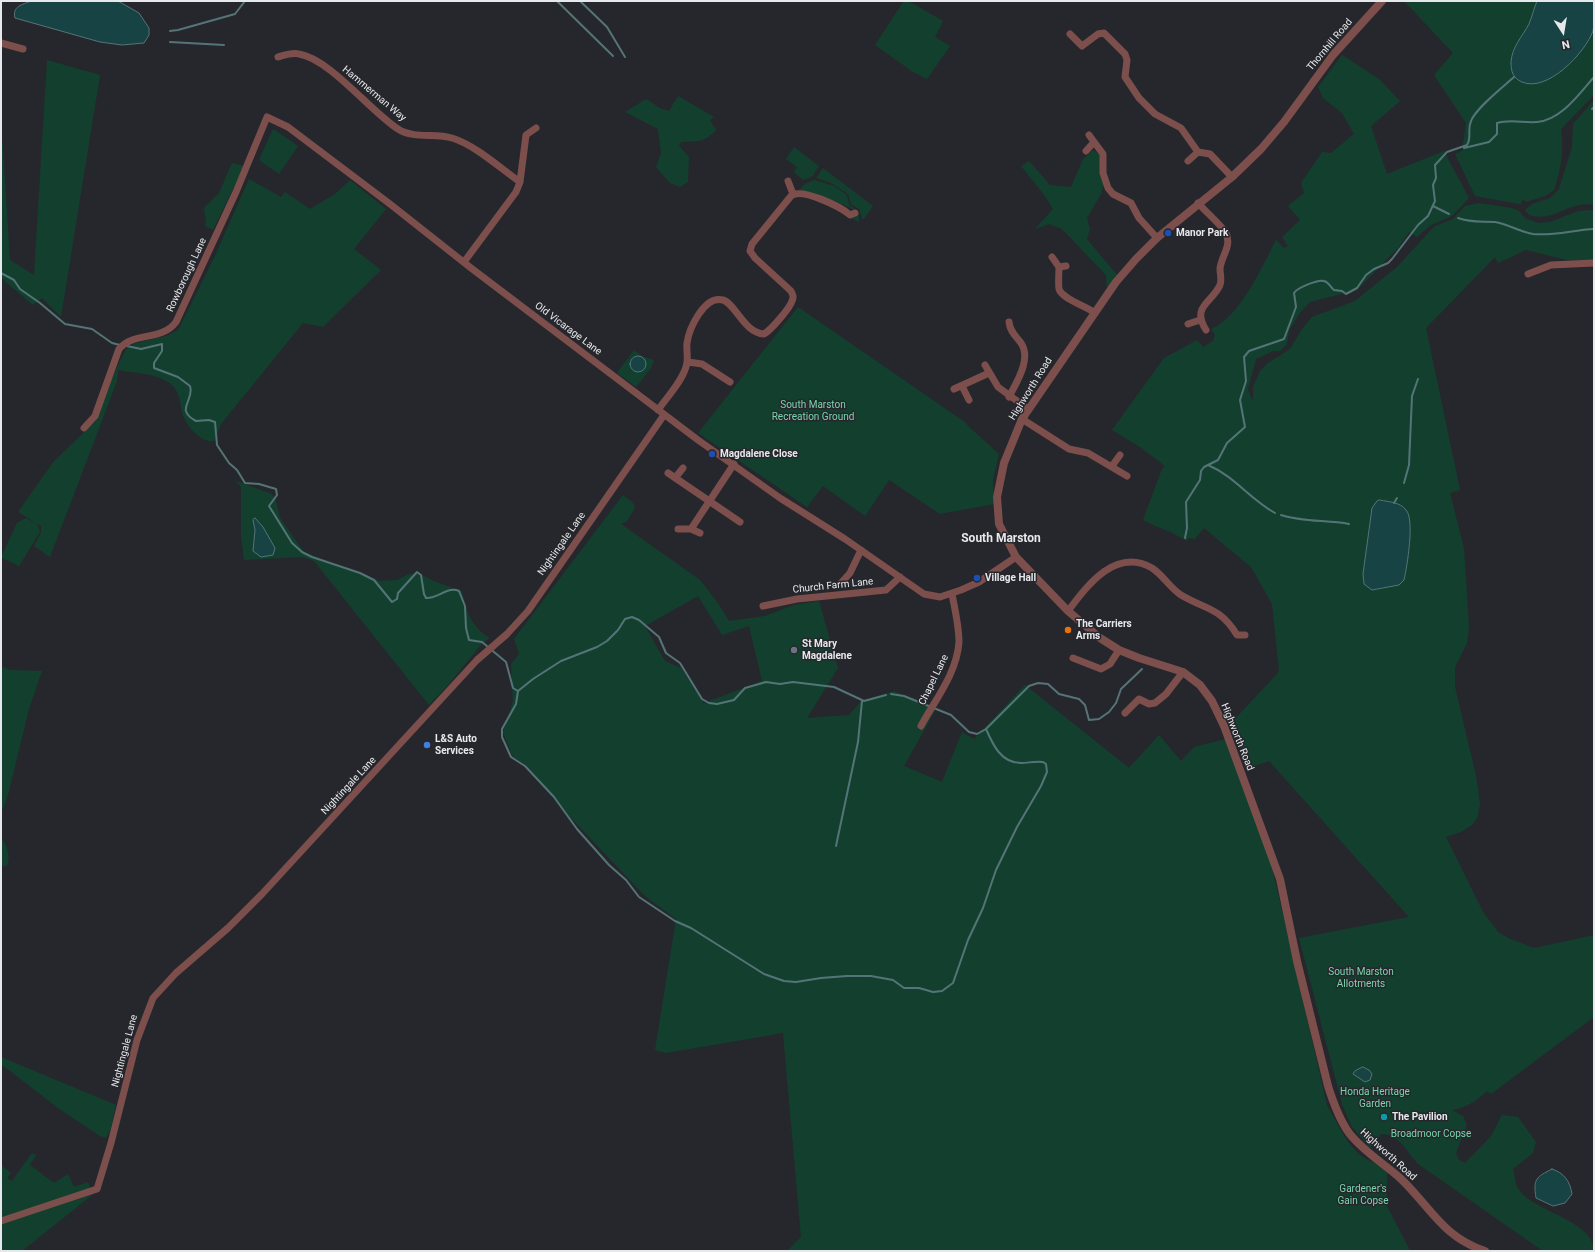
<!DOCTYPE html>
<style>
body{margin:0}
#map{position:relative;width:1595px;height:1252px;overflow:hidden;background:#26272c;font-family:Roboto,sans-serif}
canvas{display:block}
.frame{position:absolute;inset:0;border:2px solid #e7e8eb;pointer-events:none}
.north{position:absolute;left:1543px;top:12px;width:40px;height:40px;-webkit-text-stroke:3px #26272c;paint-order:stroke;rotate:168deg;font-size:11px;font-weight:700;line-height:16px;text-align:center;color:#e7e8eb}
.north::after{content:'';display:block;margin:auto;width:14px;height:18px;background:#e7e8eb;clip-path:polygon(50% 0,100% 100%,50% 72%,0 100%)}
</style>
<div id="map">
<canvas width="1595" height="1252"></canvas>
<div class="frame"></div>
<div class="north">N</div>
</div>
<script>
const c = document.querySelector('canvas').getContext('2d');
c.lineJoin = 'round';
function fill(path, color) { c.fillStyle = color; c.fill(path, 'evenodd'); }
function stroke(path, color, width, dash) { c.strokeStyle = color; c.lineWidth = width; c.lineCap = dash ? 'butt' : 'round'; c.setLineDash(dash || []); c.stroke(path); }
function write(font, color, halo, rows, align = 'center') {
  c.font = font + ' Roboto,sans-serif'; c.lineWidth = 3; c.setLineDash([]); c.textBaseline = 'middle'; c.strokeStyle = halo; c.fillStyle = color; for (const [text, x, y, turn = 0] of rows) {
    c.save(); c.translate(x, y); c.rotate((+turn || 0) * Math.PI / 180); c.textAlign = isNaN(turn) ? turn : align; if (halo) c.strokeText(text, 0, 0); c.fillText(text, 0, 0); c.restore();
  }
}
const green = new Path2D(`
 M904 1H908L943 21 935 37 950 46 927 79 913 72 875 45Z
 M1404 1H1594V95L1561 129C1564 151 1561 169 1554 190L1545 196 1526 202 1525 200 1521 201V204H1519L1475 196 1455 154 1462 151 1466 123 1434 75 1453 53Z
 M1342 55 1379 79 1400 101 1371 126 1387 174 1444 151 1469 198 1452 216 1431 225 1417 237 1409 232 1398 248 1357 290 1310 302 1299 314 1289 331 1287 344 1280 351H1273L1256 359 1248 389 1253 402V387L1260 371 1268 363 1290 349 1302 329 1312 317 1355 301 1397 267 1429 232 1435 226 1453 219 1465 206 1479 203 1512 208 1519 211 1525 218 1538 223 1550 222 1578 211 1594 210V260H1567L1526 250 1498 263 1495 257 1426 328 1460 490 1450 493 1464 549 1469 627 1467 643 1455 667V687L1476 776 1480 804 1477 818 1472 825 1461 832 1446 837 1483 912 1498 932 1508 938 1534 948 1594 935V1017L1491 1094 1487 1091C1476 1101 1466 1108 1452 1110L1463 1116 1467 1125 1456 1153 1459 1160 1465 1163 1491 1136 1502 1115 1518 1117 1536 1142 1533 1153 1513 1169C1515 1175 1515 1185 1519 1190 1535 1212 1594 1221 1594 1251H1543L1421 1166C1407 1155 1402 1134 1381 1134L1370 1148 1352 1127 1342 1104 1299 938 1409 917 1269 761 1247 769 1233 721 1277 674 1279 670 1272 604 1251 567 1204 528 1195 539 1189 538 1186 541C1173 531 1157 528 1143 520L1162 469 1165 466 1140 447 1112 430 1164 358 1197 340 1203 347 1213 341 1215 335 1211 329C1240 317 1262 267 1276 240L1284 248 1288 246 1282 237 1300 220 1288 206 1304 193 1301 183 1322 152 1331 153 1354 134 1342 113 1323 98 1318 87Z
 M47 60 100 75 61 317 42 298 33 305 1 278V120L10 260 34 275Z
 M678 96 714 117 710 120 716 130C704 143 698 141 681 142L679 146 689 157 688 182 680 187 670 183 656 167 661 153 658 129 625 112 646 99 660 108 669 111Z
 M1594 100V205C1568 200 1555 223 1529 215L1525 210 1532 204 1550 198 1559 189 1572 147 1573 124Z
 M273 129 298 146 279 174 259 160Z
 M794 147 819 166 812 177 803 180 794 172 797 167 786 159Z
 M1093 150 1099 154 1101 159 1104 184 1101 194 1087 218 1090 229 1087 239 1117 275 1107 289 1106 275 1062 229 1049 224 1035 229 1053 209 1045 196 1021 166 1029 161 1050 185 1071 187 1083 159Z
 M232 163 244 166 213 230 205 226 206 221 204 208 219 193Z
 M823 168 873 206 863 220 859 209 851 204 848 194 831 183 816 178Z
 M249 179 281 197 285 192 310 209 335 194 350 180 386 209 354 249 381 270 323 327 303 323 221 424 214 441C201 443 189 428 184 418 179 405 182 391 168 382 154 373 134 373 118 370L117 381 50 557 34 546 41 533V526L18 512 54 461 95 422 111 380 126 349 136 343 166 336 178 330 215 256Z
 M814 180 834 186 847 195 849 205C857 210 860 213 859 222L851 218 858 212C853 208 826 197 819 197L818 194 799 190 805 184Z
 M798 307 966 423 968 426 999 454 993 480 994 504 940 514 889 480 865 516 823 486 807 507 698 433Z
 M634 350 642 356 654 360 651 368 636 387 617 373Z
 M236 481 272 494 276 501 280 518 304 552 380 581 397 580 409 574 418 573 436 582 462 591C467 614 470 624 489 638L480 646 449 684 429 705 314 561 302 557 244 560 241 536V487Z
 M623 495 633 503 635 508 627 521 621 524 700 580 718 603 729 621 765 616 794 605 819 601 838 668 807 718 849 715 861 701 894 691 936 709 904 766 942 782 962 732 974 739 1025 685 1129 768 1159 735 1181 761 1194 747 1226 739 1270 859 1327 1105C1337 1122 1345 1142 1360 1155 1369 1162 1377 1162 1387 1172V1206L1410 1251H787L801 1237 783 1033 666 1053 655 1050 676 919 645 896 570 817 559 802 525 764 513 757 503 732 513 701 511 664 519 654 514 639ZM698 596 722 635 749 626 762 681 704 703 681 668 665 661 645 626Z
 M26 518 37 524 40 532 19 566 2 558V555L17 523Z
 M1 666 10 670 42 671 29 709 8 795 1 813Z
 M1 838C7 845 11 857 7 866H1Z
 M1 1057 116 1105 111 1129 106 1138 100 1136 58 1108 1 1064Z
 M32 1153 36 1155 30 1165 54 1183 68 1174 74 1187 88 1182 92 1195 22 1251H1V1165L11 1173 7 1178 12 1181Z`);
const water = new Path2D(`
 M31 1H118L139 13 149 28V35L144 43 122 45 100 42 15 18C12 6 22 5 31 1Z
 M1537 1H1594C1594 10 1595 23 1593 31 1585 53 1547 93 1522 82 1513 78 1511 72 1511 62 1512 47 1522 37 1529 24 1532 17 1534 8 1537 1Z
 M630 364a8 8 0 1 1 16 0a8 8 0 1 1-16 0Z
 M1380 500C1389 502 1400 502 1406 510 1415 519 1407 567 1404 580L1399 585 1372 590 1364 584 1363 574 1372 508 1377 501Z
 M255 518 263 527 275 548 273 555 261 557 253 551 255 530 253 520Z
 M1363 1067 1369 1070 1372 1074 1370 1080 1365 1082 1353 1074 1355 1071Z
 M1552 1169C1564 1173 1570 1181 1572 1194L1565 1203 1553 1206 1536 1198C1533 1179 1536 1177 1552 1169Z`);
const stream = new Path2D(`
 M557 1 613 56
 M580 1 607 27 625 57
 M170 31 178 30 235 14 245 1
 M170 42 224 45
 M1592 109 1594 107
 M1464 148 1489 142 1497 134V123C1510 119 1523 123 1537 122 1561 120 1579 94 1594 77
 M1433 206 1449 214
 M1458 218C1471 223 1482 221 1495 222 1508 224 1520 232 1533 234 1554 236 1573 230 1594 229
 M1 273 14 280 20 289 40 303 65 324 92 329 112 343 120 345
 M127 346 141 349 162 344V351L154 363V368L178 377 190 386C195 401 174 409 196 421L209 420 215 422 217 445 229 463 237 470 245 483 259 484 276 489 277 495 269 506 292 543 302 552 312 557 360 573 374 580 392 602 397 599 398 593 417 572 421 575 424 594 426 598C438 599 447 586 459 591L465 606 466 628 469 640 482 642 506 662 513 688 518 691
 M1208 465C1234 476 1250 499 1275 513
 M1404 483 1409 465 1412 396 1418 379
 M1394 503 1397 498
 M1281 515C1302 522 1327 520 1349 524
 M1185 538 1187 528 1186 502 1200 480 1201 471 1204 467 1218 460 1227 443 1245 427 1240 400 1246 381 1244 357 1249 351 1284 339 1296 307 1294 293C1297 288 1318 279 1324 281 1329 282 1330 287 1334 290L1342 291 1346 294 1357 288 1366 275 1374 269 1388 263 1392 259 1418 225 1428 216 1435 201 1433 185 1436 178 1435 165 1447 152 1467 145C1472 137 1467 130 1471 121 1476 108 1503 87 1514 77
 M518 691 516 704 502 729V737L511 757 525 766 554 797 577 829 609 865 626 880 639 897 675 921 691 928 764 974 784 981 796 982 821 978 847 976H871L893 980 904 988H919L933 992 942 991 953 983 968 940 983 908 996 870 1017 827 1041 786 1047 772 1046 764 1043 762C1035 761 1028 763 1021 763 1001 763 993 745 986 729
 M518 691 533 679 561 661 597 647 607 641 618 630 625 619 632 617 639 620 659 637 666 653 680 663 702 699 709 703 717 704 734 700 745 688 766 682 780 684 793 682 834 687 864 701 886 695
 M891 694 904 696 951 715 969 732 977 734 986 729 1029 686 1038 683 1048 684 1059 694 1079 699 1085 705 1089 720 1099 719 1109 712 1116 703 1121 689 1142 669
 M836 846 858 742 862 701`);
const minor = new Path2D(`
 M1070 34 1082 46 1098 34 1104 33 1125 54 1127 60 1125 77 1139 98 1155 114 1181 128 1198 152 1210 154 1232 177
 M1 43 23 49
 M278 57C285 55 292 52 299 54 330 59 370 111 398 129 413 139 435 133 452 138 475 145 500 168 520 182
 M1089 135 1103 154V173L1108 188 1113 194 1131 203 1139 218 1157 238
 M1086 151 1094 142
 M1188 161 1198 152
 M788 181 793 194
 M1198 203C1204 210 1223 227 1226 233 1232 247 1221 256 1220 269 1220 274 1222 280 1220 285 1212 303 1191 306 1206 330
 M1052 257 1059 267
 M464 262 516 192 520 182 526 135 536 128
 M1066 266 1059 267C1059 274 1058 282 1059 289 1062 299 1086 306 1095 313
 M1528 274 1551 265 1594 263
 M1188 324 1200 320
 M688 362 702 364 730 382
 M985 365 998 387 1028 409
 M962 386 969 400
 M954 389 989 373
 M1009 397C1016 383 1032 359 1021 343 1016 336 1010 332 1009 322
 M658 410C667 397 681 383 686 367 689 359 686 351 687 343 689 329 704 295 723 300 735 303 744 333 764 334 771 330 790 308 792 301 794 297 793 295 791 291L755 258 750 251 752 244 791 196C801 187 841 207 850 215L855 213
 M1022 419 1069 449 1088 453 1127 476
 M84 428 95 416 119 349C134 331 161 342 176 322L236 192 267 117 288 127 390 204 471 268 698 440 780 498 845 539 924 594 940 597 961 590 979 582 1016 557
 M1112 466 1120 455
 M668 473 740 522
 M675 478 683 468
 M678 529H691L700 533
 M691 529 734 464
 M841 583 850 573 861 550
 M763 606 797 599 886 590 900 577
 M1068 611C1087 586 1115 547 1152 568 1163 575 1170 588 1181 595 1206 610 1220 607 1237 635H1245
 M1073 658 1101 669 1110 664 1119 650
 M1125 713 1139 699 1149 704 1155 703 1166 694 1183 672
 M921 726C935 700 957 673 959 642 959 626 955 610 952 594
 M1 1221 97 1189 111 1143 137 1040 153 998 176 973 228 928 262 894 477 660 507 634 528 611 664 415`);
const tertiary = new Path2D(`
 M1382 1 1333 55 1284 122 1261 149 1232 177 1157 238 1136 259 1116 282 1022 419 1004 463 997 497 999 524 1016 557 1068 611 1100 638 1119 650 1139 658 1183 672 1200 685 1212 701 1224 726 1280 879 1297 961 1328 1086C1333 1102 1339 1119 1349 1133 1363 1151 1383 1163 1400 1178 1430 1206 1442 1237 1485 1251`);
const markers = [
 [1168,233,4,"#1a4fb4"],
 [712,454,4,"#1a4fb4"],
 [977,578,4,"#1a4fb4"],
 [1068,630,4,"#e8710a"],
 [794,650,4,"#6b7280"],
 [427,745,4,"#3f7fe0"],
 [1384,1117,4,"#0f9aa8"]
];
const streetNames = [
 ["Thornhill Road",1330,45,-50],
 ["Hammerman Way",374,94,40],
 ["Rowborough Lane",187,275,-65],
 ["Old Vicarage Lane",568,329,37],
 ["Highworth Road",1031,389,-58],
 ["Nightingale Lane",562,544,-55],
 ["Church Farm Lane",833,586,-6],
 ["Chapel Lane",934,680,-64],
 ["Highworth Road",1237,737,68],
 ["Nightingale Lane",349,786,-47],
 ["Nightingale Lane",125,1051,-75],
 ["Highworth Road",1388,1155,42]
];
const poiNames = [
 ["Manor Park",1176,233],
 ["Magdalene Close",720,454],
 ["Village Hall",985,578],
 ["The Carriers",1076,624],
 ["Arms",1076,636],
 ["St Mary",802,644],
 ["Magdalene",802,656],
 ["L&S Auto",435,739],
 ["Services",435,751],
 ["The Pavilion",1392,1117]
];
const parkNames = [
 ["South Marston",813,405],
 ["Recreation Ground",813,417],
 ["South Marston",1361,972],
 ["Allotments",1361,984],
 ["Honda Heritage",1375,1092],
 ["Garden",1375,1104],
 ["Broadmoor Copse",1431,1134],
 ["Gardener's",1363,1189],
 ["Gain Copse",1363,1201]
];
const quarterNames = [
 ["South Marston",1001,539]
];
fill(green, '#13402e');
fill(water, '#174345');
stroke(water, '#557477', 1);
stroke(stream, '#557477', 2);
stroke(minor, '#7c4e4c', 7);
stroke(tertiary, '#7c4e4c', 8);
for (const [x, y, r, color] of markers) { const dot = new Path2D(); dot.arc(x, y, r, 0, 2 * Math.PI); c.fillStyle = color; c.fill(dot); stroke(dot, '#26272c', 1.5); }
write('10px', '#e7e8eb', '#26272c', streetNames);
write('bold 10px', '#e7e8eb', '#26272c', poiNames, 'left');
write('10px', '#77d5ab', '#26272c', parkNames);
write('bold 12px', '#e7e8eb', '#26272c', quarterNames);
</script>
